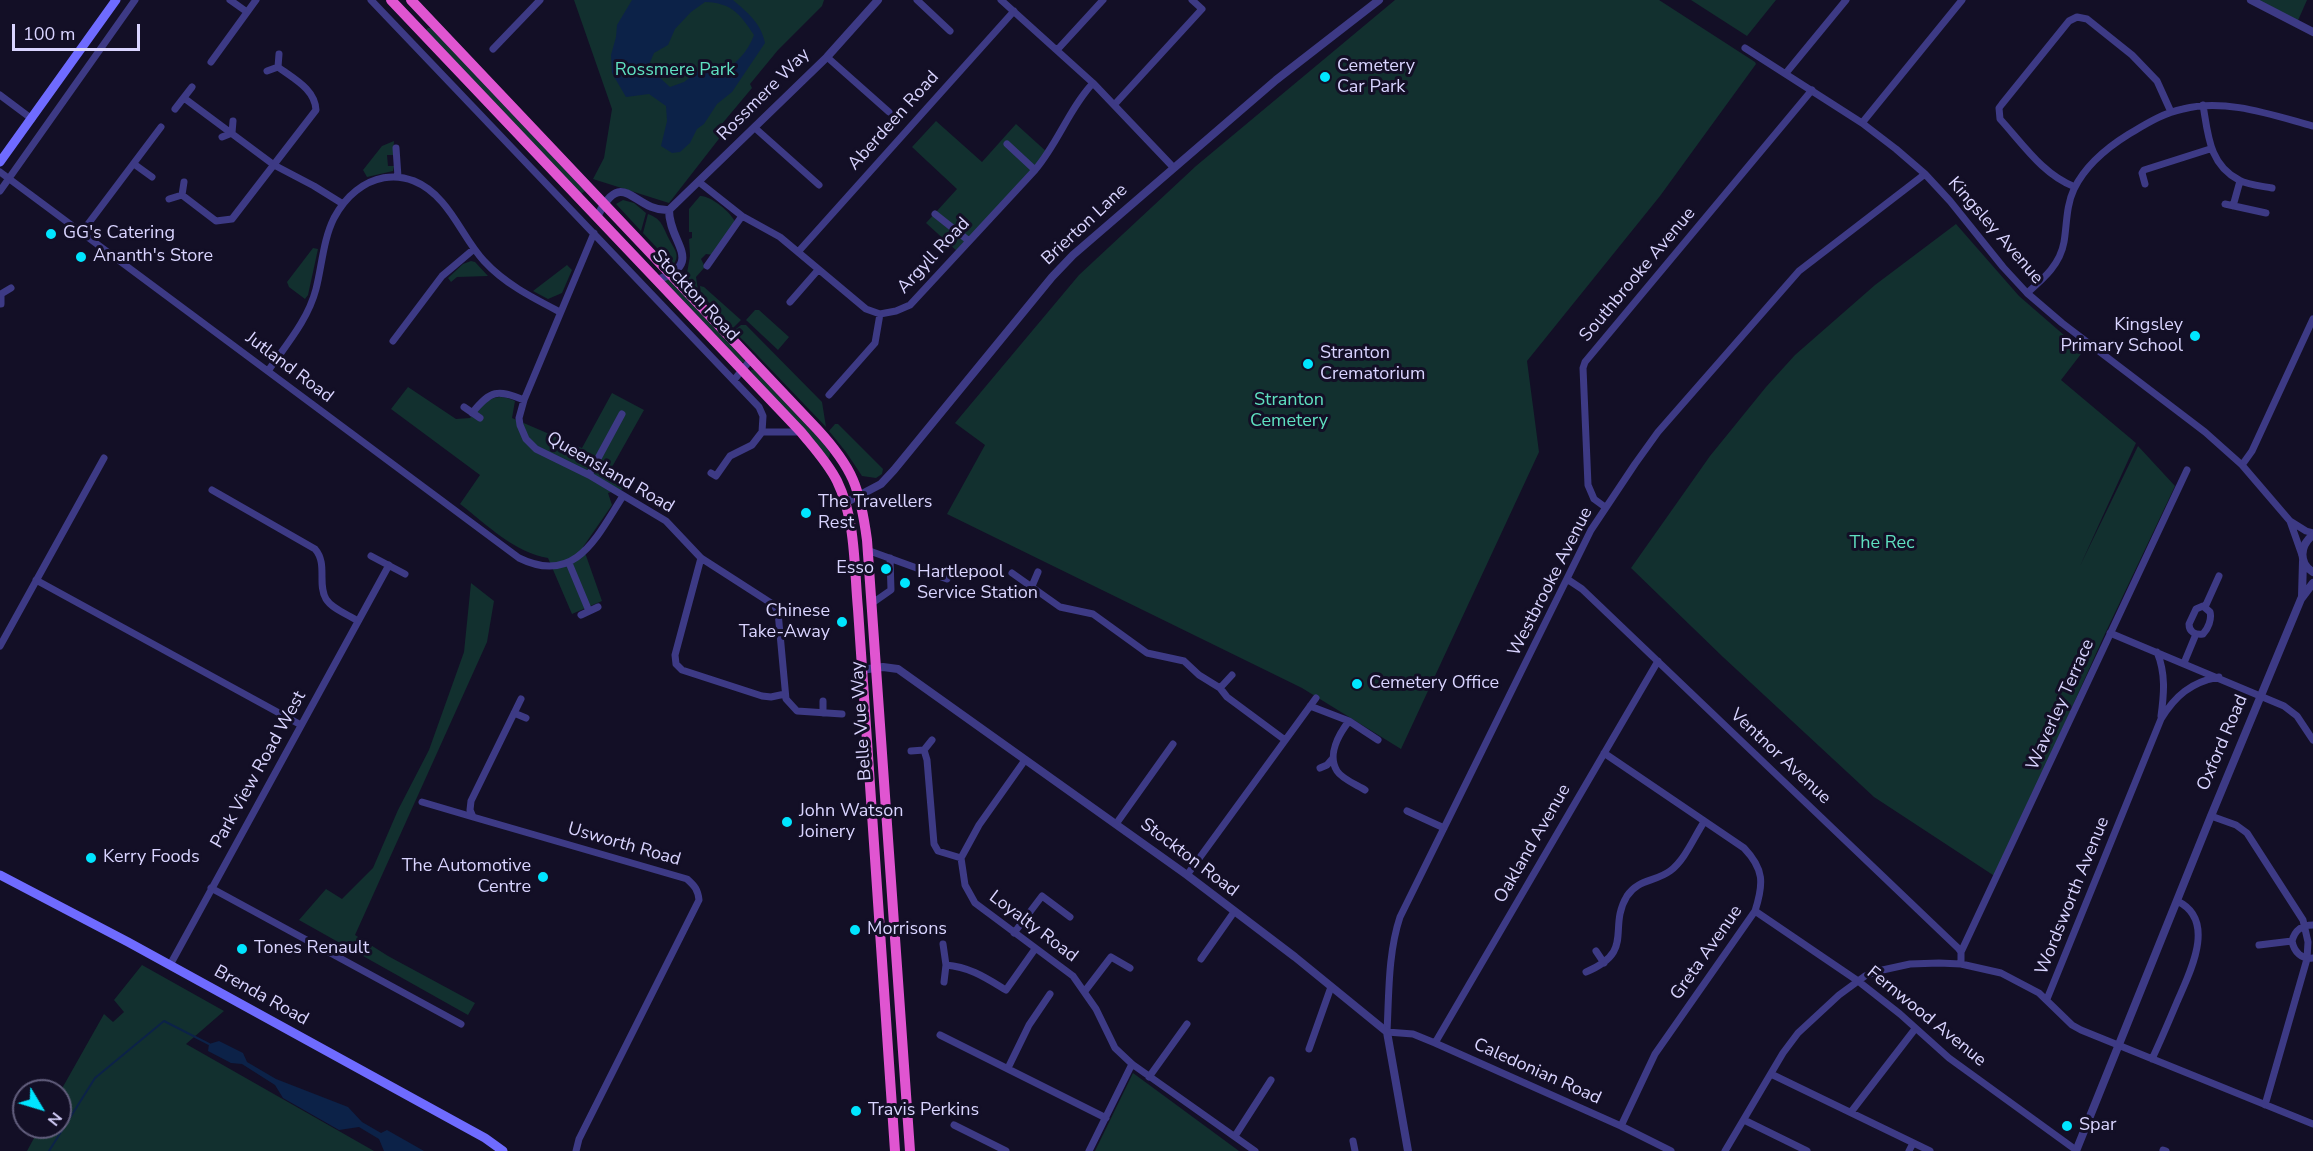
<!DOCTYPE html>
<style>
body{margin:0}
#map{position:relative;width:2313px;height:1151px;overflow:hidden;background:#130f26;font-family:"Nunito Sans",sans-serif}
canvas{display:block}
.north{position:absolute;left:12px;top:1079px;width:60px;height:60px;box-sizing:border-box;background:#130f26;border:2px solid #625e7d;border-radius:50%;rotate:128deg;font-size:16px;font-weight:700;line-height:24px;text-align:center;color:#d9d4ff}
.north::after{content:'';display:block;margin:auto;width:21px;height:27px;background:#00e5ff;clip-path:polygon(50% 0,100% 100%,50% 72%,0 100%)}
.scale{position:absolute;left:12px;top:24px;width:128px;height:27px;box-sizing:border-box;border:3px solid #d9d4ff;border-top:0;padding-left:8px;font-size:18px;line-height:21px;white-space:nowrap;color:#d9d4ff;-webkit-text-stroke:4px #130f26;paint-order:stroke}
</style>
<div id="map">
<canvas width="2313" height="1151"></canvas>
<div class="north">N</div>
<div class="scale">100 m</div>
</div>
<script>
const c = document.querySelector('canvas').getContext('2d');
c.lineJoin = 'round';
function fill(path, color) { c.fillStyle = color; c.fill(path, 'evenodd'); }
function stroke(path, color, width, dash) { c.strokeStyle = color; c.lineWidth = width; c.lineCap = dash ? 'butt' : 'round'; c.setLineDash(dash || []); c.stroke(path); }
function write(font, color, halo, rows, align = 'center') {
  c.font = font + ' "Nunito Sans",sans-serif'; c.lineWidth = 6; c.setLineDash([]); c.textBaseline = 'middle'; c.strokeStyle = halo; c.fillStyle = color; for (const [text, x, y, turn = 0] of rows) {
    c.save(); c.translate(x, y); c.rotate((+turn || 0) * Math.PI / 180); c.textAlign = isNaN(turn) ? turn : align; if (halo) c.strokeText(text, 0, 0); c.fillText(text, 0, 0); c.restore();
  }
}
const green = new Path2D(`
 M574 0H824L822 6 778 50 750 84 752 88 721 125 725 131 669 203 593 179 604 158 612 109Z
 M1395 0H1659L1755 62 1756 64 1660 196 1527 361 1539 452 1401 749 1302 688 947 514 985 445 955 423 1079 275 1196 166Z
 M1691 0H1776L1747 36Z
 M2251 0H2307L2296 25Z
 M428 28H431L585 191 581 194 426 30Z
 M936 121 982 162 1016 124 1048 153 958 252 926 223 957 189 912 147Z
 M394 141 393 155H387L388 166H394L393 171 367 177 363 170 382 146Z
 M700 196C710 195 732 213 735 222L714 255 706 254 701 259 705 267 696 277 698 290 686 279 690 256 689 239 692 238V232H689V209Z
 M623 200 634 203 646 213 641 231 616 204Z
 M648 214C662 219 663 227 669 239 674 249 681 255 673 265L643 233Z
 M1956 224 2019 296 2080 349 2081 354 2061 380 2136 443 2080 566 2138 446 2175 486 2103 638 1996 877 1874 797 1723 657 1631 568 1710 456 1766 387 1795 355 1875 285Z
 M313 248 318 249 308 295 305 299 289 287 287 282Z
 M471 261 475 262 488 276 457 277 451 282 448 278 463 264Z
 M567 265 572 270 562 293 548 299 533 291Z
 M669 279 745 361 744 362H741L665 282V280Z
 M700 286 704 287 741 320 733 328 701 294Z
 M755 310H759L789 337 778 350 746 320Z
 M741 325H746L822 402 826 427 736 333V329Z
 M751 370H755L824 444 830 453 829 459 751 372Z
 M408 387 456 419 470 418C485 403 493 390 515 401L512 418 582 448 612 393 644 410 612 467 624 475V489L608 493 612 505 583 547 602 601 572 614 548 558C515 553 486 524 460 504L480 475 391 409Z
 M835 424H838L883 469 882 474 876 478 862 476 846 452 829 431Z
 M471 583 494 601 487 642 355 935 388 956 475 1003 468 1015 299 920 326 889 342 899 373 868 398 810 429 750 464 652Z
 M142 965 224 1011 186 1044 374 1151H27L40 1127H60V1092L104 1014 113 1022 124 1012 114 1000Z
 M1133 1073 1239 1151H1095Z`);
const water = new Path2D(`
 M632 0H733C748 13 761 23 765 43L732 92 717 104 704 124 697 129 690 143 680 152 672 153 661 146 667 121 666 106 649 94 626 97 612 73 611 55 616 37 617 25ZM705 2C732 3 740 14 754 35 748 52 736 63 722 74L701 69 684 82 670 87 648 67 654 53 668 45 675 29 691 12Z
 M219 1041 243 1053 247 1062 276 1079 348 1107 362 1122 381 1133 387 1130 424 1151H384L379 1139 359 1127 339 1130 283 1098 275 1085 242 1064 231 1063 208 1051 209 1044Z`);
const stream = new Path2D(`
 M49 1151 95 1078 164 1021 209 1044`);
const minor = new Path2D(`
 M230 0 247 12
 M371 0 759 407 763 416 762 432 752 445 730 456 716 476 711 473
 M917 0 950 31
 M1001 0 1093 83 1173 167
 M1745 48 1862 123 1896 149 1925 174 1950 201 2003 267 2027 293 2062 323 2205 432 2242 465 2290 521 2306 531 2313 533
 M493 49 540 0
 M1058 49 1103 0
 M827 57 889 112
 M211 62 256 0
 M267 71 278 67 279 54
 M1786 73 1846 0
 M0 95 32 119
 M184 98 274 165 314 186 343 204
 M1115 104 1202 9 1192 0
 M2203 105C2208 134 2209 165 2239 180 2248 185 2262 186 2272 188
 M175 109 192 87
 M1862 123 1962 0
 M755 128 819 185
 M222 137 232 133 233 121
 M1007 144 1035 170
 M396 148 398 177
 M134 164 152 177
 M0 172 519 558C576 586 597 536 623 496
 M699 182 742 216 780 237 866 309 880 314 896 311 910 305 1035 170C1058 143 1069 109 1093 83
 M2145 184 2142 173 2144 170 2210 149
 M2075 187C2043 175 2022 143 2000 119L1999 108 2002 104 2069 21 2077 17 2087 19 2132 55 2157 81 2171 112
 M0 191 135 0
 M182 195 216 221 232 219 316 110C315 89 294 79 278 67
 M169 199 182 195 184 182
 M2225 204 2266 213
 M2233 206 2240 181
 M935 214 969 241
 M82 232 161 127
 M594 233 524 400 519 418 520 425 526 439 536 449 589 475 666 521 701 558 774 605 778 612 786 699 797 711 842 714
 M798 252 1014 11
 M707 266 742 216
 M2027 293C2043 279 2060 265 2064 242 2067 224 2066 206 2074 189 2085 166 2108 147 2129 134 2146 124 2163 113 2183 109 2225 98 2272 115 2313 126
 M790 302 818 270
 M1 304V294L11 288
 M393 341 442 276 474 249
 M268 371C286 345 308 320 316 289 322 266 323 240 334 218 358 173 407 161 442 202 458 220 468 244 484 261 505 284 533 298 560 312
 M734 380 752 358
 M829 395 875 343 880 314
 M464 407 480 418
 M472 413C491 390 497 389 524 400
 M762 432H801
 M2242 465 2252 451 2313 319
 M589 475 622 414
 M212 490 315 549C328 564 317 584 326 599 332 609 349 615 358 621
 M1605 507 1594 499 1588 485 1583 368 1585 362 1812 90
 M2290 521 2302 555
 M867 550 947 579
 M371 556 405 574
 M701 558 675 655 676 664 682 670 762 696 771 697 785 694
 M569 563 589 611
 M1012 573 1060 607 1093 614 1147 653 1184 661 1199 675 1220 688 1227 697 1285 740
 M1567 579 1582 589 1958 948 1961 952V964
 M36 580 301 725
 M1032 586 1038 572
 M871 604 891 590 890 558
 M2203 606 2210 612C2212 619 2208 629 2203 634 2195 635 2189 632 2189 624L2196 609Z
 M2205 607 2219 576
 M581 615 598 607
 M2110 633 2284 706 2297 716 2313 740
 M0 646 104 458
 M2157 652C2166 674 2164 694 2161 716
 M2184 663 2196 634
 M1220 688 1232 675
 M521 699 471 801 470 810 473 817 687 879C695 886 698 890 699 900L579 1139 576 1151
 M1310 706 1349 721 1378 740
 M514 713 526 718
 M823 713V701
 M1349 721C1339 734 1327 755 1337 771 1342 779 1357 785 1365 790
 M924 750 927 760 934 844 938 851 961 858
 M911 751 924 750 932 740
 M1604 753 1744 848C1764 869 1764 883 1755 911L1655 1054 1621 1126
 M1025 760 979 825 961 858 965 885 975 903 1073 976 1096 1009 1115 1048 1132 1064 1255 1151
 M1320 768 1327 765 1333 758
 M422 802 473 817
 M1407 811 1444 828
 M2211 816 2236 825 2247 833 2303 920 2308 942 2307 959 2265 1105
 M1116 824 1173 744
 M1187 875 1316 698
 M211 888 461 1024
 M1755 911 1858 981 1900 1014 1949 1058 2076 1150
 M2313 925C2301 925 2295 930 2292 941 2294 952 2302 960 2313 958
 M1014 933 1042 896 1070 917
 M943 944 946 965 944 982
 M2259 945 2292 941
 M1596 951 1604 963
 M1961 952 2187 470
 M1201 959 1234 912
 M170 965 389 565
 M946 965C970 967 986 978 1006 990L1035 949
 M1586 972C1636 951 1607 929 1627 896 1638 879 1655 882 1670 871 1685 860 1694 837 1704 822
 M1085 991 1111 957 1130 968
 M2047 999 2161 719C2175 696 2191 682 2219 677
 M940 1035 1106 1118
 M1435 1043 1658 661
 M1309 1049 1331 987
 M2152 1059C2161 1040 2169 1021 2177 1002 2189 974 2218 920 2177 901
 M1008 1068 1029 1025 1050 994
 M1771 1074 1930 1151
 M1149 1077 1187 1024
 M1851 1112 1915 1029
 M1744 1120 1807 1151
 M954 1125 1006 1151
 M1235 1136 1271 1080
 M1353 1141 1355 1151
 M2163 1150 2166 1151
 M1089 1151 1132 1064
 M1671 1151 1621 1126 1435 1043 1413 1034 1387 1032C1389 994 1388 953 1400 917L1591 530 1635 464 1658 432 1799 271 1925 174
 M1725 1151 1783 1053 1798 1033 1839 995 1865 976 1878 971 1910 964 1939 963 1961 964 2001 973 2039 993 2072 1025 2081 1030 2313 1124
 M1909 1151 1913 1143`);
const tertiary = new Path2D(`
 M2251 0 2313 32
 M597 217C623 164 633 212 669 210L827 57 878 0
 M657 280C706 262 669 244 669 210
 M845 503 881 484 894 470 1052 277 1073 255 1276 80 1379 0
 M2313 535C2300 545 2298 563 2313 572
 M2302 596 2303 561
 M861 670 883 667 898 669 1187 875 1295 957 1387 1032 1408 1151
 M2076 1151 2211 816 2301 599 2313 583`);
const secondary = new Path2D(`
 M0 162 116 0
 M0 875 128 942 485 1138 503 1151`);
const trunk = new Path2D(`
 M391 0 801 432C814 448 828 463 837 481 856 520 854 567 858 609L895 1151
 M411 0 817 429C853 468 860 488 867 540L910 1151`);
const markers = [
 [1325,77,6,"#00e5ff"],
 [51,234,6,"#00e5ff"],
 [81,257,6,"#00e5ff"],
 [2195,336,6,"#00e5ff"],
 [1308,364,6,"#00e5ff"],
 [806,513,6,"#00e5ff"],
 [886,569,6,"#00e5ff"],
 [905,583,6,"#00e5ff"],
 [842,622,6,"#00e5ff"],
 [1357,684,6,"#00e5ff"],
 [787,822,6,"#00e5ff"],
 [91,858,6,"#00e5ff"],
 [543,877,6,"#00e5ff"],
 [855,930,6,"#00e5ff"],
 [242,949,6,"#00e5ff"],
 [856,1111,6,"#00e5ff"],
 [2067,1126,6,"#00e5ff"]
];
const poiNames = [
 ["Cemetery",1337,67],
 ["Car Park",1337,88],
 ["GG's Catering",63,234],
 ["Ananth's Store",93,257],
 ["Kingsley",2183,326,"right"],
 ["Primary School",2183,347,"right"],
 ["Stranton",1320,354],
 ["Crematorium",1320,375],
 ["The Travellers",818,503],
 ["Rest",818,524],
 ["Esso",874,569,"right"],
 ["Hartlepool",917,573],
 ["Service Station",917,594],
 ["Chinese",830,612,"right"],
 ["Take-Away",830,633,"right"],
 ["Cemetery Office",1369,684],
 ["John Watson",799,812],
 ["Joinery",799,833],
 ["Kerry Foods",103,858],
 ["The Automotive",531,867,"right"],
 ["Centre",531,888,"right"],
 ["Morrisons",867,930],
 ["Tones Renault",254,949],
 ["Travis Perkins",868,1111],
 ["Spar",2079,1126]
];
const parkNames = [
 ["Rossmere Park",675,71],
 ["Stranton",1289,401],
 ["Cemetery",1289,422],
 ["The Rec",1882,544]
];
const streetNames = [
 ["Rossmere Way",764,95,-45],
 ["Aberdeen Road",894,121,-48],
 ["Brierton Lane",1085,225,-43],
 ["Kingsley Avenue",1995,231,49],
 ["Argyll Road",934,256,-47],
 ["Southbrooke Avenue",1638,275,-50],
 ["Stockton Road",695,296,47],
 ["Jutland Road",289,368,37],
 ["Queensland Road",610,473,30],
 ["Westbrooke Avenue",1551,582,-63],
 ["Waverley Terrace",2061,705,-66],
 ["Belle Vue Way",862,721,-94],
 ["Oxford Road",2223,743,-67],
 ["Ventnor Avenue",1780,757,43],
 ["Park View Road West",259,770,-61],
 ["Oakland Avenue",1533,844,-60],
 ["Usworth Road",624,845,16],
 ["Stockton Road",1189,858,37],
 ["Wordsworth Avenue",2073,896,-68],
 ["Loyalty Road",1033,927,37],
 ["Greta Avenue",1707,953,-55],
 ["Brenda Road",261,996,29],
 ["Fernwood Avenue",1926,1017,39],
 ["Caledonian Road",1537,1072,24]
];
fill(green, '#12302f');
fill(water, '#0c2248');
stroke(stream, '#0c2248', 2);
stroke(minor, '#3d3a85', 7);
stroke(tertiary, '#3d3a85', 8);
stroke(secondary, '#6f6bff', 9);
stroke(trunk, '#e055d1', 10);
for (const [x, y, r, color] of markers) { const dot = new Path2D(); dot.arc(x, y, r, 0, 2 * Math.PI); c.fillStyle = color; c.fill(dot); stroke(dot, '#130f26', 2); }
write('18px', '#d9d4ff', '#130f26', poiNames, 'left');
write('18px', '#5fe0c0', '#130f26', parkNames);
write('18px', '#d9d4ff', '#130f26', streetNames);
</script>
